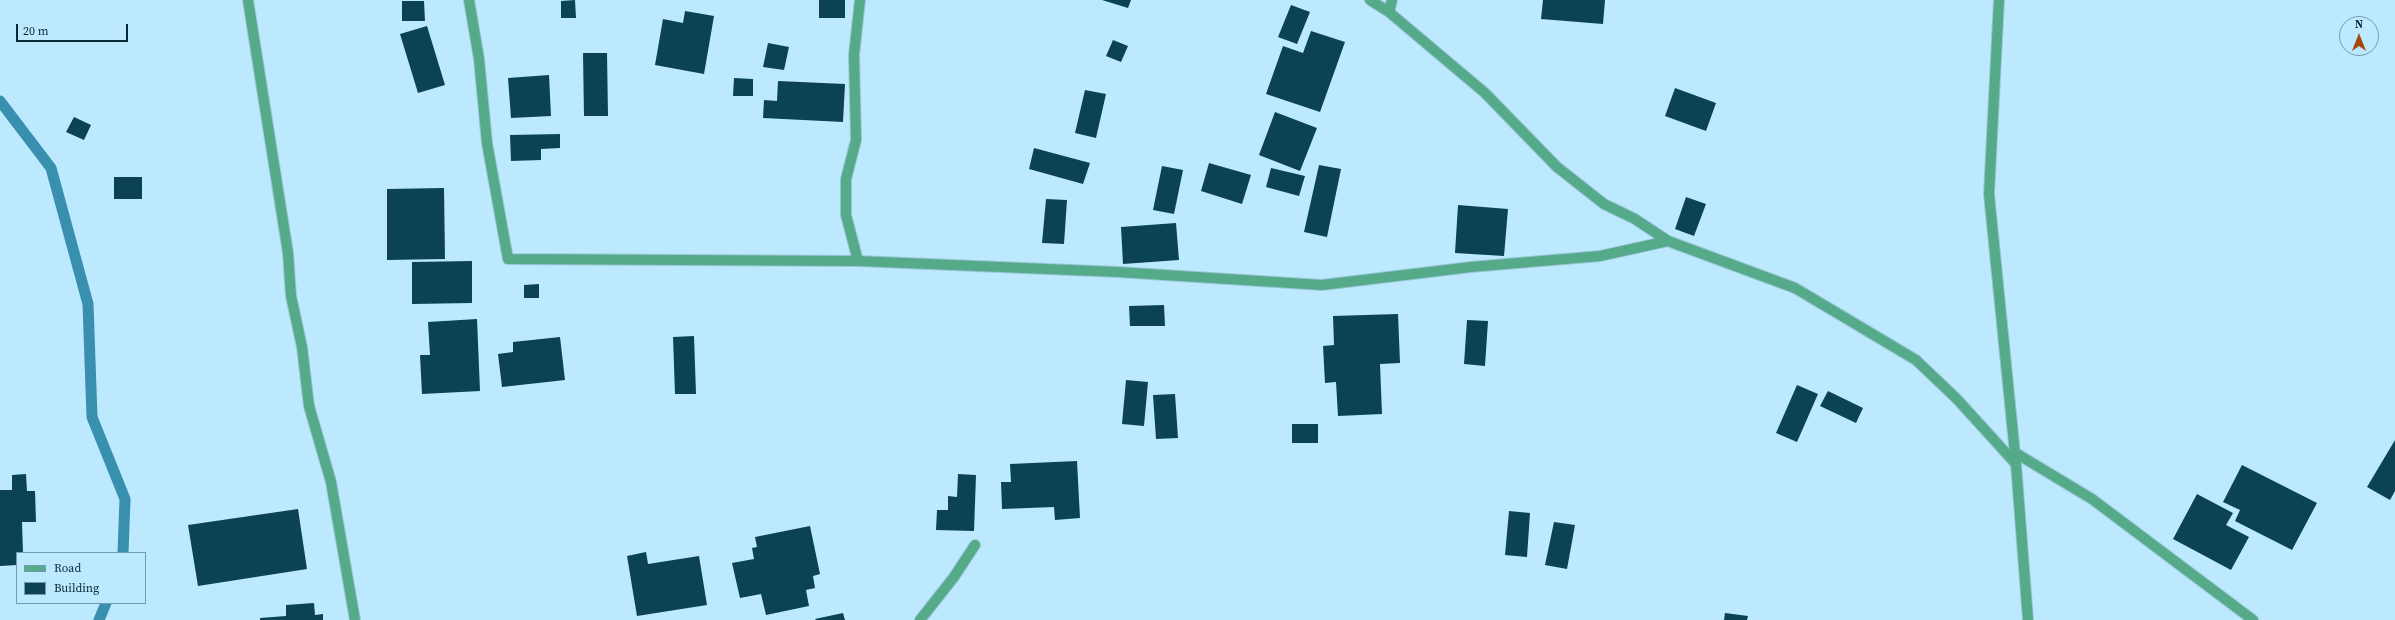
<!DOCTYPE html>
<style>
body{margin:0}
#map{position:relative;width:2395px;height:620px;overflow:hidden;background:#bce9fd;font-family:"Source Serif 4",serif}
canvas{display:block}
.legend{position:absolute;left:16px;top:552px;width:130px;height:52px;box-sizing:border-box;background:#bce9fd;border:1px solid #739cad;margin:0;padding:5px 7px;list-style:none;font-size:12px;color:#062936}
.legend li{display:flex;align-items:center;gap:8px;height:20px}
.legend b{width:20px;border:1px solid #739cad}
.north{position:absolute;left:2339px;top:16px;width:40px;height:40px;box-sizing:border-box;background:#bce9fd;border:1px solid #739cad;border-radius:50%;rotate:0deg;font-size:11px;font-weight:700;line-height:16px;text-align:center;color:#062936}
.north::after{content:'';display:block;margin:auto;width:14px;height:18px;background:#a94706;clip-path:polygon(50% 0,100% 100%,50% 72%,0 100%)}
.scale{position:absolute;left:16px;top:24px;width:112px;height:18px;box-sizing:border-box;border:2px solid #062936;border-top:0;padding-left:5px;font-size:12px;line-height:14px;white-space:nowrap;color:#062936;-webkit-text-stroke:3px #bce9fd;paint-order:stroke}
</style>
<div id="map">
<canvas width="2395" height="620"></canvas>
<ul class="legend">
<li><b style="height:5px;background:#55aa89"></b>Road</li>
<li><b style="height:11px;background:#0b4255"></b>Building</li>
</ul>
<div class="north">N</div>
<div class="scale">20 m</div>
</div>
<script>
const c = document.querySelector('canvas').getContext('2d');
c.lineJoin = 'round';
function stroke(path, color, width, dash) { c.strokeStyle = color; c.lineWidth = width; c.lineCap = dash ? 'butt' : 'round'; c.setLineDash(dash || []); c.stroke(path); }
function fill(path, color) { c.fillStyle = color; c.fill(path, 'evenodd'); }
const stream = new Path2D(`
 M0 101 51 168 88 304 92 417 125 499 123 553
 M99 620 106 603`);
const building = new Path2D(`
 M575 0 576 18H561V1Z
 M819 0H845V18H819Z
 M1102 0H1131L1128 8Z
 M1543 0H1605L1603 24 1541 19Z
 M402 1H424L425 21H402Z
 M1291 5 1310 12 1297 44 1278 37Z
 M685 11 714 16 704 74 655 65 663 19 683 23Z
 M427 26 445 85 418 93 400 34Z
 M1311 31 1345 42 1320 112 1266 94 1283 46 1303 53Z
 M1113 40 1128 46 1121 62 1106 56Z
 M768 43 789 47 784 70 763 67Z
 M583 53H607L608 116H584Z
 M549 75 551 116 511 118 508 78Z
 M734 78 753 79V96H733Z
 M778 81 845 84 843 122 763 118 764 100 777 101Z
 M1675 88 1716 103 1706 131 1665 116Z
 M1085 90 1106 94 1096 138 1075 133Z
 M1275 112 1317 128 1300 171 1259 155Z
 M74 117 91 125 84 140 66 132Z
 M560 134V148L541 149V160L511 161 510 135Z
 M1034 148 1090 163 1083 184 1029 169Z
 M1209 163 1251 175 1242 204 1201 191Z
 M1319 165 1341 169 1327 237 1304 232Z
 M1162 166 1183 170 1174 214 1153 210Z
 M1271 168 1305 176 1299 196 1266 187Z
 M114 177H142V199H114Z
 M444 188 445 259 387 260V189Z
 M1686 197 1706 204 1694 236 1675 229Z
 M1046 199 1067 200 1064 244 1042 243Z
 M1458 205 1508 209 1504 256 1455 253Z
 M1176 223 1179 260 1123 264 1121 227Z
 M472 261V303L412 304V262Z
 M539 284V298H524V285Z
 M1164 305 1165 326H1130L1129 306Z
 M1398 314 1400 363 1380 364 1382 414 1338 416 1336 382 1325 383 1323 346 1334 345 1333 316Z
 M477 319 480 391 422 394 420 355H430L428 322Z
 M1467 320 1488 321 1485 366 1464 364Z
 M694 336 696 394H675L673 337Z
 M560 337 565 380 502 387 498 354 513 352V342Z
 M1126 380 1148 382 1144 426 1122 424Z
 M1797 385 1818 394 1797 442 1776 433Z
 M1828 391 1863 408 1856 423 1820 406Z
 M1175 394 1178 438 1156 439 1153 395Z
 M1292 424H1318V443H1292Z
 M2395 440V491L2390 500 2367 487Z
 M1077 461 1080 518 1055 520 1054 507 1002 509 1001 482H1011L1010 464Z
 M2242 465 2317 503 2292 550 2235 521 2240 510 2223 502Z
 M26 474 27 491H35L36 522H22L23 553H17V565L0 566V490H12V475Z
 M958 474 976 475 974 531 936 530 937 510H948V496L957 497Z
 M2197 494 2233 513 2226 525 2249 537 2231 570 2173 539Z
 M298 509 307 569 198 586 188 525Z
 M1509 511 1530 513 1527 557 1505 555Z
 M1554 522 1575 525 1567 569 1545 565Z
 M810 526 820 574 813 576 815 588 806 590 809 606 766 615 761 594 740 598 732 563 754 559 752 548 757 547 755 537Z
 M646 552 648 564 699 556 707 605 637 616 627 556Z
 M314 603 315 615 323 614V620H260V618L286 616V605Z
 M843 613 845 620H816L815 619Z
 M1725 613 1748 616 1747 620H1724Z`);
const minor = new Path2D(`
 M248 0 288 253 291 296 302 347 309 406 331 482 355 620
 M469 0 479 59 487 143 508 259 858 261 1118 272 1322 285 1471 267 1600 256 1668 241
 M1370 0 1389 12 1485 93 1557 167 1604 204 1635 219 1668 241 1795 288 1916 360 1956 398 2016 464
 M1999 0 1989 194 2016 464 2028 620
 M1389 12 1392 0
 M858 261 846 215V179L856 140 854 55 860 0
 M2014 452 2092 499 2253 620
 M920 620 954 577 975 545`);
stroke(stream, '#398fae', 11);
fill(building, '#0b4255');
stroke(minor, '#9bc6d9', 12);
stroke(minor, '#55aa89', 10);
</script>
